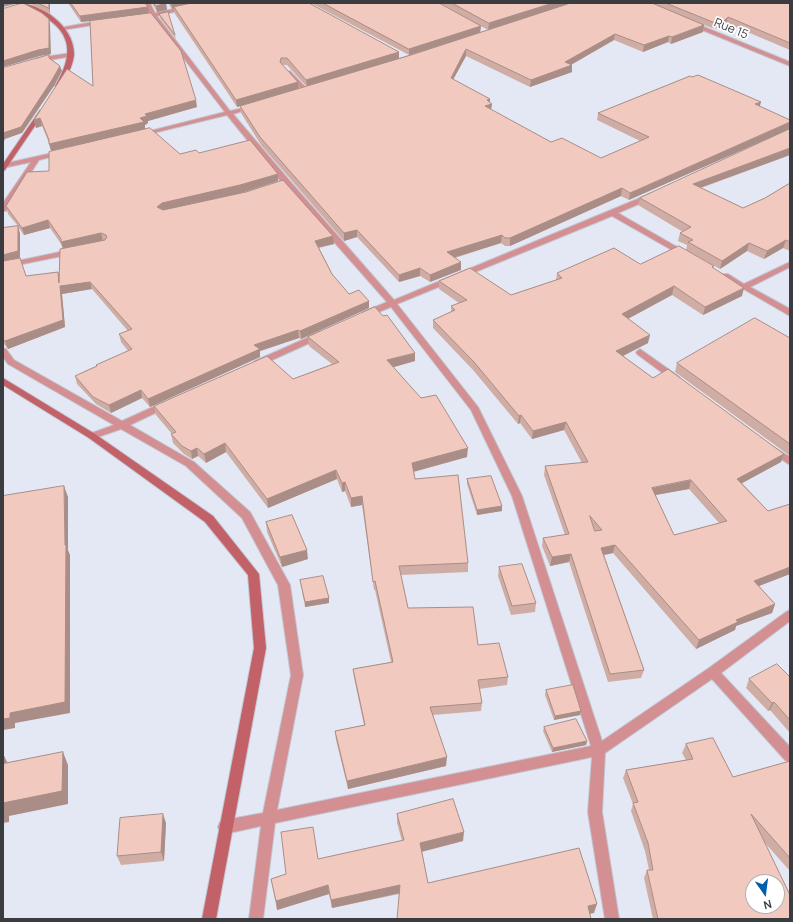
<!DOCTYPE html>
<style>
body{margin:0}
#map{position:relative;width:793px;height:922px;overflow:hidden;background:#e4e8f4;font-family:Manrope,sans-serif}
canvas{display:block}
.frame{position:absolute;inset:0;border:4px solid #3a3c40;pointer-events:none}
.north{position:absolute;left:745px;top:874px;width:40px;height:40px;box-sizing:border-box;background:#fff;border:1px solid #b0b1b3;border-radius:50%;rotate:166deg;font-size:11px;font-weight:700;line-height:16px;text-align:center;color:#3a3c40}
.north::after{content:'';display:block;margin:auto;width:14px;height:18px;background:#0160ad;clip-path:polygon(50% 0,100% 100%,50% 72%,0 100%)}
</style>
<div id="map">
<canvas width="793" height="922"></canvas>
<div class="frame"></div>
<div class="north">N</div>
</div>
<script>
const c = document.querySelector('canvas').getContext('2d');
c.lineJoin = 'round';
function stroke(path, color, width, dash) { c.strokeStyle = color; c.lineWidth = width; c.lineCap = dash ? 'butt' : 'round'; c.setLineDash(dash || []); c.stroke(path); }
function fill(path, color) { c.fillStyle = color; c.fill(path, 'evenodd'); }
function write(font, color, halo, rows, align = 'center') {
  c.font = font + ' Manrope,sans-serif'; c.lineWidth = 3.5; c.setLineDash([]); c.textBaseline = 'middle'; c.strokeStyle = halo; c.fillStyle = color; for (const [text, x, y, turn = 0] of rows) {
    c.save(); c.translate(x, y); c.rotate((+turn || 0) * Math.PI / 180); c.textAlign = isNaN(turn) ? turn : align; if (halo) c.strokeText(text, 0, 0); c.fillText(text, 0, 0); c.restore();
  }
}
const service = new Path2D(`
 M290 71 307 89V91H303L288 74V72Z
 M74 249H77V253L3 268V264Z`);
const minor = new Path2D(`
 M144 3H150L155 13 201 3H211L157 16 230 111 256 105V107L233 114 289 180 394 300 652 193H655V197L618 213 691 255 690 257H684L612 216 397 304 478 407 522 496 602 741 709 668 786 612 790 610V621L721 673 790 747V762L785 760 712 679 605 753 602 812 619 919H605L588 812 592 757 275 823 263 919H249L261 826 225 834 220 832 218 827 220 822 225 820 263 813 291 675 278 585 242 518 186 466 121 429 95 438H89L87 436 89 434 114 425 8 364 3 357V348L6 349 14 360 122 421 164 402H170L172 404 170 406 130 425 194 462 250 512 290 585 303 675 277 810 591 746 512 496 471 410 391 307 369 316H363L362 314 363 312 387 302 283 184 227 115 141 136 138 134 225 112 152 17Z
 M104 20 106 21V23L62 30 59 28Z
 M692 22 790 62V66L690 25 689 24Z
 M71 53 74 55 73 56 37 62 34 60 37 58Z
 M61 151 64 153 63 154 39 160 6 211H3V203L31 162 3 168V164Z
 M790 262V267L750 287 790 309V316L721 276 722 274H728L744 284Z
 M320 332 323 333 324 335 323 337 261 365H255L253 363 255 361Z
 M640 349 678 376 680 378 678 380H672L637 354 636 352Z
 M772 446 790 457V465L769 451 767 449 769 447Z`);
const secondary = new Path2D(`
 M16 3C42 3 73 26 74 53 74 65 66 78 60 87L55 86C75 53 72 30 36 12 30 8 22 7 16 3Z
 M40 110 45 111 5 170 3 171V164Z
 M3 378 95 434 213 516 259 574 266 648 216 919H202L254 648 248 575 205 522 89 438 3 385Z`);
const wall = new Path2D(`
 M29 3H50V14Z
 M68 3H145L148 7V13L197 107 148 121V123L145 125V129L180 154 199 153 278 174V181L241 193 193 204 333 236 334 244 319 248 332 274 349 294 369 308 301 339 299 338 260 351V357L150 407 142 398 111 413 96 404 77 384 75 376 96 366V365L128 351 121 342 119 334 128 331 92 289 62 294 65 327 8 349 3 343V228L18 226 8 214 6 206 49 171 69 147 49 143 42 126 36 128 34 120 93 86 90 21 81 22ZM18 227 24 235 50 228 61 244 63 249 60 277 58 272 26 276 20 258V234Z
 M152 3H166L167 10 157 12Z
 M168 3H309L399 58 409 55 311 3H439L481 26 480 32 488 30 440 3H790V50L726 23 721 29 712 28 704 25 703 32 671 44 668 42 643 52 614 40 571 65H572V72L530 87 466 56 453 80 490 102 491 110 551 142 601 158 640 141 597 120 598 113 690 76 629 200 621 196 510 246H505L501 243 455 258 461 270 430 282 420 276 399 282 357 237 344 241 261 145 241 113 240 106 237 107 175 14 174 8 172 9ZM282 65H287L306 86 299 88 298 82Z
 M159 14 175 35 176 39 160 18Z
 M790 155 701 188 743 208 765 198 790 183V251L783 248 764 259 747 251 720 269 686 250 687 245 678 241 680 233 683 232 638 205 640 198Z
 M640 264 714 266 713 268 742 296 703 315 672 295 628 319 648 343 623 356 653 378 784 454 781 462 742 483 768 511 790 504V574L759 586 775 604 772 613 736 626 735 630 696 649 613 553 604 555 644 670 641 678 608 682 569 562 550 566 542 546 543 538 565 535 544 475 545 466 582 463 564 430 532 439 520 423 518 424 473 370 433 328V320L451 312V306L459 303 439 289V281L511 295 556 280 557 273ZM689 489 719 523 674 535 655 495Z
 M308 337 415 361 393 367 467 457 414 472 415 479 468 563V572L401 575 408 608 478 645 508 677 507 685 479 689 482 703 481 711 433 715 446 766 348 789 336 740 335 731 364 725 354 678 353 669 391 662 375 590H374L362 505 351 507 345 491 342 492 337 479 268 508 226 452 206 463 198 456 192 459 184 454 173 443 171 434H172L156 415 154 406 293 379 332 364 309 346Z
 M790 338V456L675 372 677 363Z
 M467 479 502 511 477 515 467 484Z
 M266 522 308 559 282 567 267 532Z
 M499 567 536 603 535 612 511 615 498 576Z
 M300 580 329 598V603L305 607Z
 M790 677V733L770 710 768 711 746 688 749 679Z
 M546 690 580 715 554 720 545 695Z
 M544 727 587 741 586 745 552 752 543 731Z
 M686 744 733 777 790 761V871L764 842 790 919H653L644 878 647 870H649L645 851 631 811 633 804 623 778 626 770 686 760 682 753Z
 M397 814 463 841 422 852 428 883 594 913 399 894 332 908 329 894 277 910 271 879 286 874 318 859 402 841 397 823Z
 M166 823 164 861 121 865 117 856Z`);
const shadedWall = new Path2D(`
 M3 3H16L15 4 3 7Z
 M49 3H50V14L49 8Z
 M166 3 167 10 157 12 156 6Z
 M171 3H195L172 9Z
 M553 3H572L488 30 489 23Z
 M148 7 149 14 81 22 80 16Z
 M728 17 726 23 721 29 723 22Z
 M49 19 50 25 51 54 40 56 3 67V61Z
 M704 25 703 32 671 44 672 37Z
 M481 26 480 33 409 55V49Z
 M615 34 614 40 567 67 572 65V72L530 87 531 80 565 62Z
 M669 36 668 42 643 52 644 45Z
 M466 49V56L450 85 451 78Z
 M399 52V59L307 86 306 80Z
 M60 66 62 71 54 86 22 133 5 139 3 143V133Z
 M298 82 299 89 237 107 236 100Z
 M490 99V104H492L491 111 485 106 487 100Z
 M196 100 197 107 148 121V123L145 125V129L51 151 49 144 140 118 145 114Z
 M761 102 759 109 755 104Z
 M40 118 42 126 36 128 34 120Z
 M790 122V129L629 200 630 193Z
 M790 148V155L691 191 693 184Z
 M278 174V181L241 193 164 211 157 207 162 203Z
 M622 188 621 196 510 246V238Z
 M48 220 50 228 24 235 22 228Z
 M18 226 20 234V259L3 262V255Z
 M357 230V237L344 241V233Z
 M101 233 103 241 63 249 61 242Z
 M502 235 501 243 446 260 447 252Z
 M333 236 334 244 316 248 315 241Z
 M786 240 783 248 764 259 767 251Z
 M749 243 747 251 720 269 722 261Z
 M461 262V270L430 282V275Z
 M420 268V276L399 282V275Z
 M58 272 60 279 90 282 92 289 62 294 65 327 8 349 5 341Z
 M674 286 672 295 620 323 622 314Z
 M744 288 742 296 703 315 705 307Z
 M369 301V308L301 339 300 331Z
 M298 330 299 338 260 351V357L150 407 148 399 254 345Z
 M650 335 648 343 615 360 616 351Z
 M415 353V361L387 369V360Z
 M141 390 142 398 111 413 109 405Z
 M521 415 520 423 518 424 519 416Z
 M566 422 564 430 532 439 533 431Z
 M225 443 226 452 206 463 204 454Z
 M197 448 198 456 192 459 191 451Z
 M468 448 467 457 412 472V463Z
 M784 454 781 462 735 487 737 479Z
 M336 470 337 479 268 508 267 499Z
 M691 480 689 489 650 496 652 488Z
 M345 482V491L342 492V483Z
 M64 486 68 497V550L70 555V713L15 723V728L3 730V719L10 713 65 545Z
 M362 496V505L351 507V498Z
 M502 506V511L477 515V510Z
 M615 545 613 553 599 556 601 548Z
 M307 550 308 559 282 567 280 557Z
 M571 554 569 562 550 566 552 557Z
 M790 567V574L751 589 754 581Z
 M329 598V603L305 607V602Z
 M775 604 772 613 736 626 735 630 696 649 699 640 736 620Z
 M774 702 770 710 768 711 772 703Z
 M581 711 580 715 554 720 555 716Z
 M587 741 586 745 552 752 553 748Z
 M63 752 68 765V804L9 816V822L3 823V803Z
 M4 756 11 769 4 763Z
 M447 757 446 766 348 789 347 781Z
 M163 814 166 823 164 861 161 852Z
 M464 832 463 841 420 852V843Z
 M328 885 329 894 277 910 276 901Z
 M400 885V893L332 908 331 900Z
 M597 904 594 913 585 915 588 906Z`);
const building = new Path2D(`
 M23 3 42 13 49 19V48L38 50 3 61V9Z
 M38 3H49V8Z
 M71 3H145L148 7 80 16Z
 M154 3H166L156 6Z
 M192 3H309L399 52 306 80 287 58H281L280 62 298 82 236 100 174 7Z
 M323 3H439L481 26 409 49Z
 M452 3H553L489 23Z
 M571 3H652L704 25 672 37 669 36 644 45 615 34 565 62 572 65 531 80 466 49 451 78 490 99 487 100 492 104 485 106 551 142 562 138 601 158 649 137 598 113 690 76 692 77 698 75 761 102 755 104 790 120V122L630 193 622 188 510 238H505L502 235 447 252 461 262 430 275 420 268 399 275 357 230 344 233 260 137 240 106 411 55Z
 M666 3H790V43L728 17 723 22H713Z
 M168 12 175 35 159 14Z
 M151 13 181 51 196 100 145 114 147 116 140 118 144 122 49 144V140L40 118 34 120 67 69 93 86 90 21Z
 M49 55V58L60 66 52 80 21 127 3 133V68Z
 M150 128 180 154 196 150 199 153 250 140 278 174 240 185 162 203 157 207 163 210 246 192 283 180 333 236 315 241 332 274 349 294 359 290 369 301 300 331 298 330 254 345 260 349 148 399 141 390 109 405 93 397 75 376 97 366 96 365 132 349 119 334 132 329 90 282 60 286 63 320 5 341 3 339V261L20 258 26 276 58 272 59 283 60 249 105 240 107 237 106 235 101 233 61 242V239L48 220 22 228 6 206 27 172 49 171V152Z
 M790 129V148L693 184 743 208 765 198 790 183V242L786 240 767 251 749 243 722 261 688 242 693 240 680 233 691 227 640 198Z
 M18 226V251L3 255V228Z
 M679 246 714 266 712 267 744 288 705 307 674 286 622 314 650 335 616 351 653 378 668 369 784 454 737 479 768 511 790 504V567L754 581 775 604 736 620 738 622 699 640 615 545 601 548 644 670 610 674 571 554 552 557 543 538 569 534 545 466 588 462 566 422 533 431 521 415 519 416 474 362 433 320 455 310 451 306 467 300 439 281 470 268 511 295 562 278 557 273 614 248 640 264ZM691 480 727 521 674 535 652 488ZM590 516 602 530 595 531Z
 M375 307 383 316 387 315 415 353 387 360 421 398 436 395 468 448 412 463 415 479 458 475 468 563 399 566 408 608 473 607 478 645 499 643 508 677 478 680 482 703 430 707 447 757 347 781 335 731 365 725 353 669 393 662 375 581 373 582 362 496 351 498 345 482 342 483 336 470 267 499 225 443 204 454 197 448 191 451 182 446 171 434 176 432 154 406 267 356 293 379 339 362 308 337Z
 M755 318 790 338V444L677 363Z
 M491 476 502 506 477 510 467 479Z
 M64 486 65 545 66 544 65 702 10 713V718L3 719V496Z
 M292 515 307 550 280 557 266 522Z
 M522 564 536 603 512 606 499 567Z
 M323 576 329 598 305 602 300 580Z
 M777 664 790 677V720L774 702 772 703 749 679Z
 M573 685 581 711 555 716 546 690Z
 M576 719 587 741 553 748 544 727Z
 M713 738 733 777 790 761V858L751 814 790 895V919H658L647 870H653L648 843 633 803 638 802 626 770 693 759 686 744ZM753 882H777V906H753Z
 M63 752 62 791 3 803V756H4V763Z
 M453 799 464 832 420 843 428 883 579 848 597 904 588 906 591 919H397L400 885 331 900 328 885 276 901 271 879 286 874 281 832 313 827 318 859 404 840 397 814Z
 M163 814 161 852 117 856 120 818Z`);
const farStreetnames = [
 ["Rue 15",731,29,22]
];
stroke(service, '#c2c6d0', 2);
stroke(minor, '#c2c6d0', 2);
stroke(secondary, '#c2c6d0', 2);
fill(service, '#d38f91');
fill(minor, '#d38f91');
fill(secondary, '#c26168');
fill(wall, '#d0ada4');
fill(shadedWall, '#a98d86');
fill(building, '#f2c9bf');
stroke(building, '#a98d86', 1);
write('12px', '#3a3c40', '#fff', farStreetnames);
</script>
